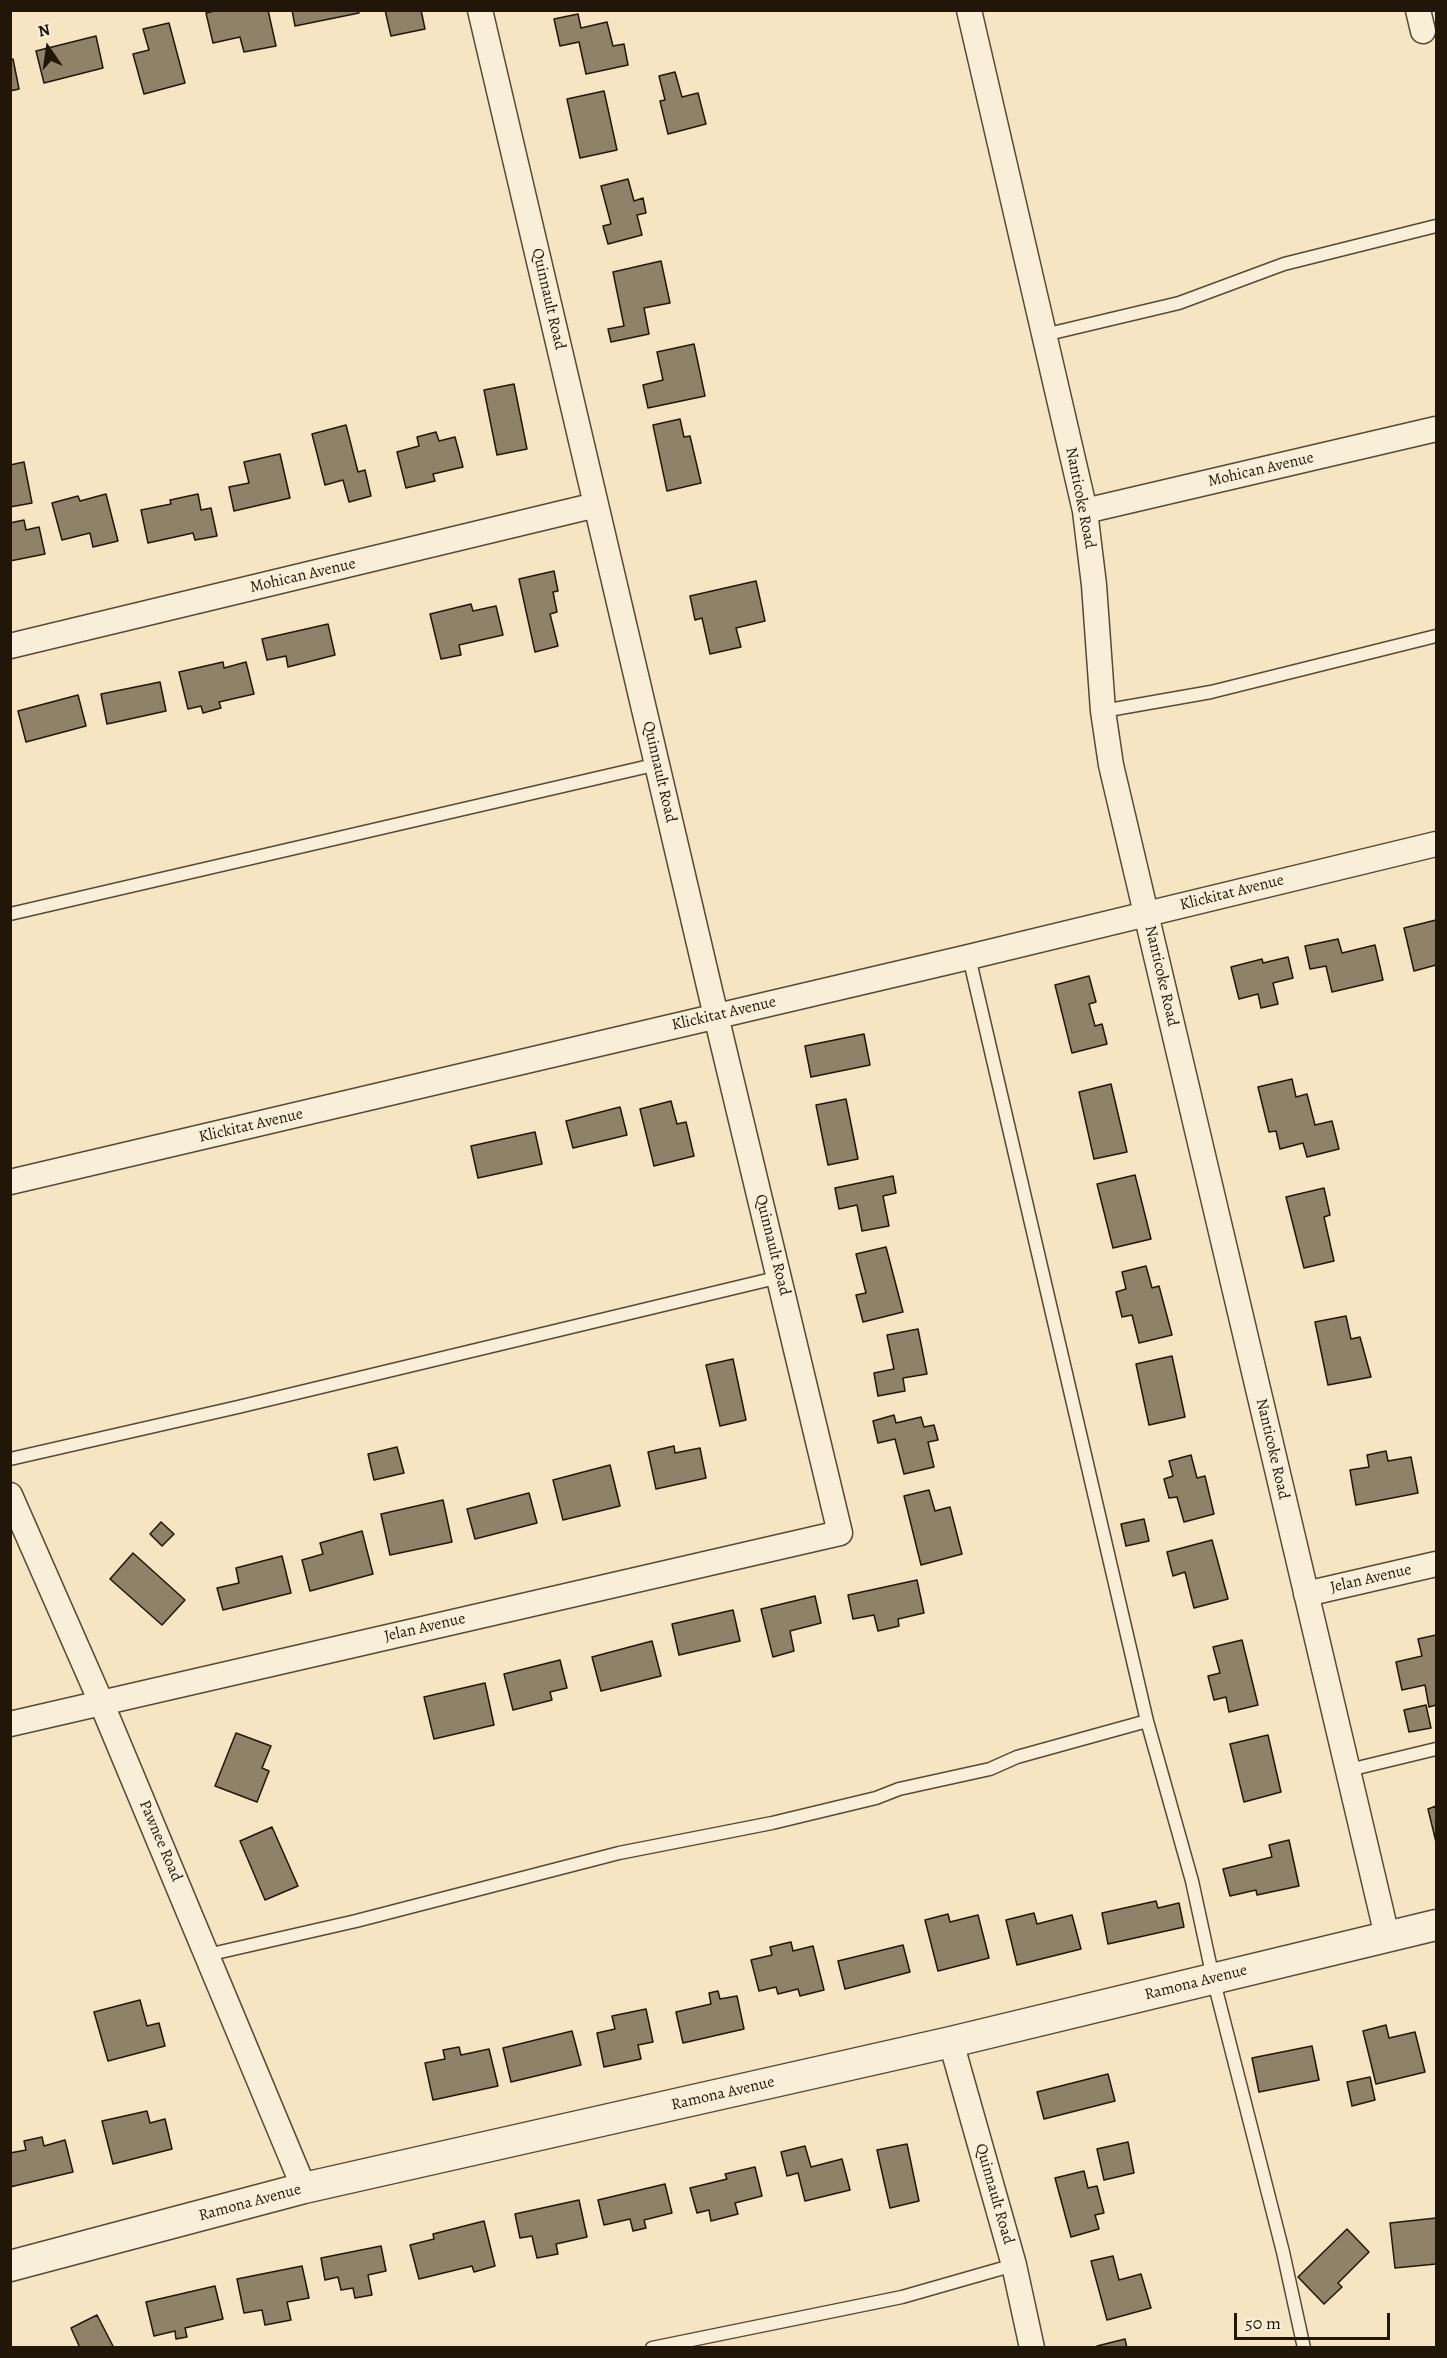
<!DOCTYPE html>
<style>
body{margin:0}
#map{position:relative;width:1447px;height:2358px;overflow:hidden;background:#f6e5c2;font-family:Alegreya,serif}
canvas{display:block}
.frame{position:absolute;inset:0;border:12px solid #211608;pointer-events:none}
.north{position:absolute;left:18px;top:18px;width:60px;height:60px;-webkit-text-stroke:4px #f9eed7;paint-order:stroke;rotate:347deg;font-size:16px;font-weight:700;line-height:24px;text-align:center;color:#211608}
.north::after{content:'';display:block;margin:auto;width:21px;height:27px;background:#211608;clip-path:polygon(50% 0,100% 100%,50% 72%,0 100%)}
.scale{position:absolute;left:1234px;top:2313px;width:156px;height:27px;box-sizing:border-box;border:3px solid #211608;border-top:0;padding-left:8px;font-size:18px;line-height:21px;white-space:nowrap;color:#211608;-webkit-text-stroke:4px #f9eed7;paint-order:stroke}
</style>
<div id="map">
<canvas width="1447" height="2358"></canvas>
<div class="frame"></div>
<div class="north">N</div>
<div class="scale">50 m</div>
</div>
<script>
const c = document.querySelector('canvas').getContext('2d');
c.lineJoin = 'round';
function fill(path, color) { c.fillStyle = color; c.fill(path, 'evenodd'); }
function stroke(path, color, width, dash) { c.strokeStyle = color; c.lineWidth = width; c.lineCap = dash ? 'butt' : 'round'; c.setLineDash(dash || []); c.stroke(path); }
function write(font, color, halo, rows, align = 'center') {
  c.font = font + ' Alegreya,serif'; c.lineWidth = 4.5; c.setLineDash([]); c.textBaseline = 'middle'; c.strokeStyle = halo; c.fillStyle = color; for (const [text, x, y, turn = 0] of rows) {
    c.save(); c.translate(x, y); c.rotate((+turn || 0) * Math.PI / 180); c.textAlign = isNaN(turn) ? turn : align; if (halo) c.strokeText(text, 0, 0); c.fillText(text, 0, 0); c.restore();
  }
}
const building = new Path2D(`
 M218 10H268L276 46 244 52 240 37 213 43 206 13Z
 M292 10H358L359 13 295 26Z
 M385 10H421L425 29 391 36Z
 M578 14 581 28 607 22 613 46 624 44 628 65 586 74 579 42 560 46 554 19Z
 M169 23 185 83 144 94 133 54 149 50 143 29Z
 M96 36 103 68 44 83 36 51Z
 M13 59 19 89 10 91V60Z
 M675 72 682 97 698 93 706 124 668 134 660 101 665 100 659 76Z
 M604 91 617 150 580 158 567 99Z
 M628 179 634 201 643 198 646 213 637 215 642 235 608 244 603 226 611 224 601 186Z
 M661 261 670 303 644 308 649 334 611 342 608 329 624 326 613 272Z
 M694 344 705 396 648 408 643 385 663 380 657 352Z
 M514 384 527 449 497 455 484 390Z
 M680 419 684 437 690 436 701 483 667 491 653 425Z
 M346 425 358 472 365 470 371 496 349 502 343 480 325 485 312 434Z
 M436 432 439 441 455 437 463 467 433 474 435 481 406 488 397 452 419 446 417 437Z
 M280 454 290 498 234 511 229 487 249 483 244 462Z
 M24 462 32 503 10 507V465Z
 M106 494 118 541 93 547 90 533 62 540 52 503 78 496 80 501Z
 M198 494 201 510 211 508 217 536 195 540 193 533 148 543 141 510 171 504 170 500Z
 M24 520 26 530 39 527 45 554 10 561V523Z
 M554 571 558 591 553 592 557 612 550 614 558 646 535 652 519 579Z
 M756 581 765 621 736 628 741 647 710 654 702 618 695 620 690 596Z
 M471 604 473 611 496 606 503 635 459 645 461 655 441 659 430 614Z
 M328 624 335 655 288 667 286 656 267 660 262 639Z
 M223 662 224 668 246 662 254 694 219 702 221 708 203 713 201 706 188 709 179 672Z
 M160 682 166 711 107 724 101 694Z
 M78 695 86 726 26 742 18 711Z
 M1436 920V965L1414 971 1404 928Z
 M1338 939 1342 953 1375 945 1383 980 1332 992 1326 966 1310 969 1305 946Z
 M1288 957 1293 978 1273 983 1278 1004 1261 1008 1258 994 1239 999 1231 967 1262 959 1263 963Z
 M1089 976 1096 1002 1089 1004 1095 1026 1102 1024 1107 1044 1072 1053 1055 985Z
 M864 1034 870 1065 811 1077 805 1046Z
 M1292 1079 1296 1097 1307 1094 1315 1125 1332 1121 1339 1149 1307 1157 1303 1143 1280 1149 1276 1131 1269 1132 1258 1087Z
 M1111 1084 1127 1152 1094 1159 1079 1092Z
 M846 1099 858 1159 828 1165 816 1105Z
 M671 1101 677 1124 686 1122 694 1156 654 1166 640 1109Z
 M620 1107 627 1135 573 1148 566 1121Z
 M535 1132 542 1164 478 1178 471 1146Z
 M1135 1175 1151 1239 1113 1248 1097 1184Z
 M893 1176 896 1193 883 1196 889 1226 862 1231 857 1205 839 1209 835 1188Z
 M1324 1188 1330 1215 1324 1217 1334 1261 1304 1268 1286 1197Z
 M886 1247 903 1312 863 1322 856 1295 866 1293 856 1254Z
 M1146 1266 1152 1288 1159 1286 1172 1335 1139 1343 1132 1315 1122 1317 1116 1292 1126 1289 1122 1272Z
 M1346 1316 1351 1339 1360 1337 1371 1377 1328 1385 1315 1322Z
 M918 1329 927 1374 903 1378 905 1391 878 1396 874 1373 894 1369 887 1335Z
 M1172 1356 1185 1417 1149 1425 1136 1364Z
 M733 1359 746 1420 720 1426 706 1365Z
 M894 1415 896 1423 921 1417 924 1427 934 1425 938 1440 928 1442 934 1467 904 1474 895 1439 878 1443 873 1421Z
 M674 1446 675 1453 700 1448 706 1478 656 1489 648 1452Z
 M397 1447 404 1473 374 1480 368 1454Z
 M1386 1451 1388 1461 1411 1457 1418 1493 1356 1505 1350 1470 1369 1467 1367 1455Z
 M1191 1455 1197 1478 1205 1476 1214 1514 1184 1522 1177 1497 1169 1498 1164 1479 1173 1476 1169 1461Z
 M610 1465 620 1506 563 1520 553 1480Z
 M929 1490 935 1511 950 1507 962 1554 921 1565 904 1496Z
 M529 1493 537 1523 475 1539 467 1509Z
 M443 1500 452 1542 390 1555 381 1514Z
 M1144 1519 1149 1541 1126 1546 1121 1524Z
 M161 1522 174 1534 162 1546 150 1534Z
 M362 1531 373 1574 310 1591 302 1560 323 1554 320 1543Z
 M1212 1540 1228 1599 1194 1608 1185 1572 1173 1576 1167 1552Z
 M133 1553 185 1600 162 1625 110 1579Z
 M282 1556 291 1593 223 1610 217 1588 239 1583 236 1568Z
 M917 1580 924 1613 898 1619 899 1626 878 1631 874 1615 853 1619 848 1595Z
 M815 1596 821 1623 790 1631 794 1651 773 1657 761 1609Z
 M733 1610 740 1641 679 1655 672 1624Z
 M1436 1635V1705L1429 1707 1425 1685 1402 1690 1396 1662 1422 1656 1418 1639Z
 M1242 1640 1258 1705 1229 1712 1226 1697 1214 1700 1208 1676 1220 1673 1213 1647Z
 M652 1641 661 1676 601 1691 592 1657Z
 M560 1660 567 1688 550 1692 552 1700 513 1710 504 1674Z
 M485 1683 494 1725 434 1739 424 1697Z
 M1426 1705 1431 1728 1409 1732 1404 1710Z
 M236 1733 271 1746 262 1768 269 1771 257 1802 215 1786Z
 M1268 1735 1281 1792 1244 1802 1230 1744Z
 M1436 1806V1842L1428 1809Z
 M272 1827 298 1886 265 1900 240 1841Z
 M1289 1840 1299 1886 1257 1895 1256 1890 1230 1896 1223 1869 1272 1857 1269 1845Z
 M1156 1901 1158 1908 1179 1903 1184 1927 1108 1944 1102 1913Z
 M1034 1913 1037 1924 1072 1915 1081 1949 1017 1965 1006 1920Z
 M948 1914 950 1922 978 1915 989 1958 938 1971 925 1920Z
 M791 1942 793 1951 813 1946 824 1990 800 1996 798 1989 778 1994 776 1987 759 1991 751 1960 772 1955 770 1947Z
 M903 1945 910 1972 845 1989 838 1961Z
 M718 1991 720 1999 737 1996 744 2029 683 2043 676 2012 711 2004 709 1993Z
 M140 2000 147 2026 159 2023 165 2046 108 2061 94 2012Z
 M646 2009 653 2042 638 2045 641 2059 604 2067 597 2033 615 2029 612 2016Z
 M1386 2025 1389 2038 1415 2032 1425 2072 1376 2084 1363 2031Z
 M572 2031 581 2065 511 2082 503 2048Z
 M1312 2046 1319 2080 1259 2092 1252 2058Z
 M459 2047 461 2055 489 2049 498 2086 433 2100 425 2063 445 2059 443 2050Z
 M1108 2074 1115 2101 1044 2119 1037 2092Z
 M1370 2077 1375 2100 1352 2106 1347 2082Z
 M147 2111 150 2123 165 2119 172 2149 113 2164 102 2121Z
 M42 2137 44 2146 65 2140 73 2172 10 2187V2153L26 2150 24 2141Z
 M1128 2142 1134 2173 1104 2180 1097 2149Z
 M907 2144 919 2201 890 2208 877 2150Z
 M805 2146 811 2167 842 2159 850 2190 805 2201 798 2173 787 2176 781 2152Z
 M755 2167 762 2196 735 2203 738 2214 711 2221 709 2210 697 2213 690 2188 727 2179 725 2174Z
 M1084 2171 1088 2188 1097 2186 1104 2213 1095 2215 1099 2229 1071 2237 1055 2178Z
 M665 2184 672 2213 644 2220 646 2228 633 2231 630 2219 604 2225 598 2200Z
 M579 2200 587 2237 556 2244 558 2254 537 2258 532 2236 520 2238 515 2214Z
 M1436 2218V2264L1395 2268 1390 2223Z
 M484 2221 495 2266 474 2272 472 2266 419 2279 410 2245 434 2239 433 2234Z
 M1347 2229 1369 2252 1338 2283 1342 2287 1324 2304 1298 2277Z
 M381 2246 386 2271 368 2275 372 2295 355 2298 353 2288 341 2290 338 2277 325 2280 321 2258Z
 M1113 2256 1119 2280 1141 2274 1151 2308 1107 2320 1091 2261Z
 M302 2266 309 2298 287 2302 291 2320 265 2325 262 2310 244 2313 237 2279Z
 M215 2286 223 2319 185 2328 187 2337 176 2339 175 2331 154 2336 146 2302Z
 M97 2315 114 2348H80L71 2328Z
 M1125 2339 1127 2348H1097V2346Z`);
const service = new Path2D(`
 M1044 335 1179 303 1284 264 1436 226
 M1103 711 1211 692 1436 636
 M10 914 658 764
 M969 957 1147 1721
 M10 1459 238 1407 780 1277
 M1349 1770 1436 1749
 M207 1955 356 1921 619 1853 772 1823 876 1798 899 1789 990 1769 1017 1757 1147 1721 1192 1881 1213 1978 1283 2252 1304 2348
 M652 2348 902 2297 1014 2265`);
const minor = new Path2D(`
 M969 10 1085 511 1094 585 1103 711 1111 765 1387 1936
 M1418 10 1423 31
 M1085 511 1436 429
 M10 646 596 505
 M10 1182 969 957 1436 844
 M10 1495 101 1702 304 2188
 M1306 1594 1436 1564
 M10 1724 840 1533 712 999 480 10
 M951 2042 1014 2265 1032 2348`);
const tertiary = new Path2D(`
 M10 2266 304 2188 951 2042 1436 1925`);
const streetNames = [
 ["Quinnault Road",548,299,77],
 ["Mohican Avenue",1261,470,-13],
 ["Nanticoke Road",1080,498,79],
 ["Mohican Avenue",303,576,-13],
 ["Quinnault Road",659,772,77],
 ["Klickitat Avenue",1232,893,-14],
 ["Nanticoke Road",1161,976,77],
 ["Klickitat Avenue",724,1014,-13],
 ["Klickitat Avenue",251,1126,-13],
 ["Quinnault Road",772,1245,76],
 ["Nanticoke Road",1272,1449,77],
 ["Jelan Avenue",1371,1579,-13],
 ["Jelan Avenue",425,1628,-13],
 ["Pawnee Road",160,1841,67],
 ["Ramona Avenue",1196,1983,-14],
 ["Ramona Avenue",723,2094,-13],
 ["Quinnault Road",994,2194,74],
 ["Ramona Avenue",250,2203,-15]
];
fill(building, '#908269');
stroke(building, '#211608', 1.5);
stroke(service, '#564a36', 15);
stroke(minor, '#564a36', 27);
stroke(tertiary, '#564a36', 33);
stroke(service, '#f9eed7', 12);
stroke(minor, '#f9eed7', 24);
stroke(tertiary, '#f9eed7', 30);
write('16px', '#211608', '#f9eed7', streetNames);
</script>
